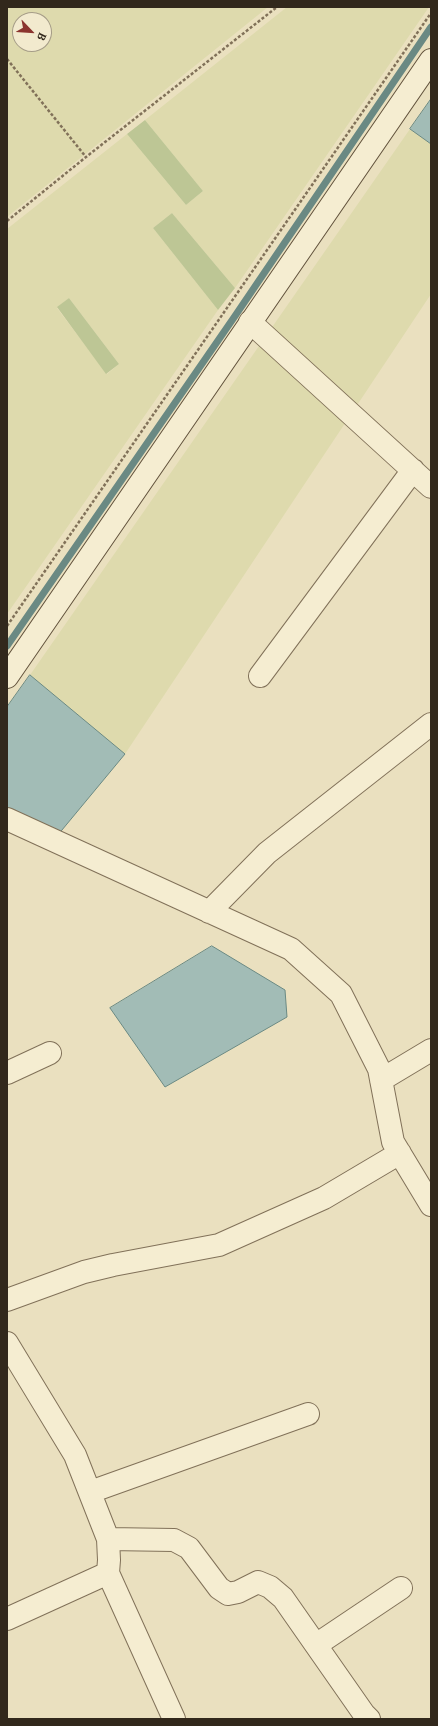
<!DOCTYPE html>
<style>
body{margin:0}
#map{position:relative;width:438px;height:1726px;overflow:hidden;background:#eae0bf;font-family:"PT Serif",serif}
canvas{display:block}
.frame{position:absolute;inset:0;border:8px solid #32281c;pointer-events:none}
.north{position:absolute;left:12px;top:12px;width:40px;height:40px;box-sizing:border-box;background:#f2eace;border:1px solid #a59c87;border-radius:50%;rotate:115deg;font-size:11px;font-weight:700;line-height:16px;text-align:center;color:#32281c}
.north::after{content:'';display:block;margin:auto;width:14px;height:18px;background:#8b342e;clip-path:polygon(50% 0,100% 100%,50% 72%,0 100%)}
</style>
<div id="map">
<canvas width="438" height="1726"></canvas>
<div class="frame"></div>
<div class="north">B</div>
</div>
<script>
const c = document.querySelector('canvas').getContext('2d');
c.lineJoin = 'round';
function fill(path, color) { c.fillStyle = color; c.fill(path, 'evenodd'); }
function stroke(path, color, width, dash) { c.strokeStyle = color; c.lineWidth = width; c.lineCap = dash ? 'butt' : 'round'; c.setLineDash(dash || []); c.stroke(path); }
const farmland = new Path2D(`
 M7 7H268L7 217ZM20 20H44V44H20Z
 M287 7H429L235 288 172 213 153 228 218 310 7 614V229L127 134 186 205 203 191 145 120ZM69 298 119 364 107 374 57 308Z
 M410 129 431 144V294L125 754 30 675Z`);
const green = new Path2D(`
 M145 120 203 191 186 205 127 134Z
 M172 213 235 288 218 310 153 228Z
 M69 298 119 364 106 374 57 307Z`);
const water = new Path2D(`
 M431 99V144L410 129Z
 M30 675 125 754 57 836 7 809V707Z
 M212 946 285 990 287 1017 165 1087 110 1008Z`);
const stream = new Path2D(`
 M7 646 235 316 431 27`);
const path = new Path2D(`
 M7 59 86 157
 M7 221 86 157 277 7
 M7 626 431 13`);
const street = new Path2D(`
 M250 322 431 487
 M260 676 413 470
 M7 819 291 949 341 994 379 1069 393 1142 431 1205
 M209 912 267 853 431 724
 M7 1073 50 1053
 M381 1080 431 1050
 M7 1300 84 1272 113 1265 219 1245 324 1198 400 1153
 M7 1343 75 1455 108 1539 109 1560 108 1573 174 1719
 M90 1492 308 1414
 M108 1539 174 1540 189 1548 219 1588 228 1594 238 1592 258 1582 270 1587 283 1598 364 1714 369 1719
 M7 1619 108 1573
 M316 1645 401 1588`);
const secondary = new Path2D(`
 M7 677 431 60`);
fill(farmland, '#dedaad');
fill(green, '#bdc695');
fill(water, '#a2bcb6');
stroke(water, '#6a8983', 1);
stroke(stream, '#6a8983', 7);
stroke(street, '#817159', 24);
stroke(secondary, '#62523c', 24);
stroke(path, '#817159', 2.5, [3, 2]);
stroke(street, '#f5edd1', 22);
stroke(secondary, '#f5edd1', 22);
</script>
